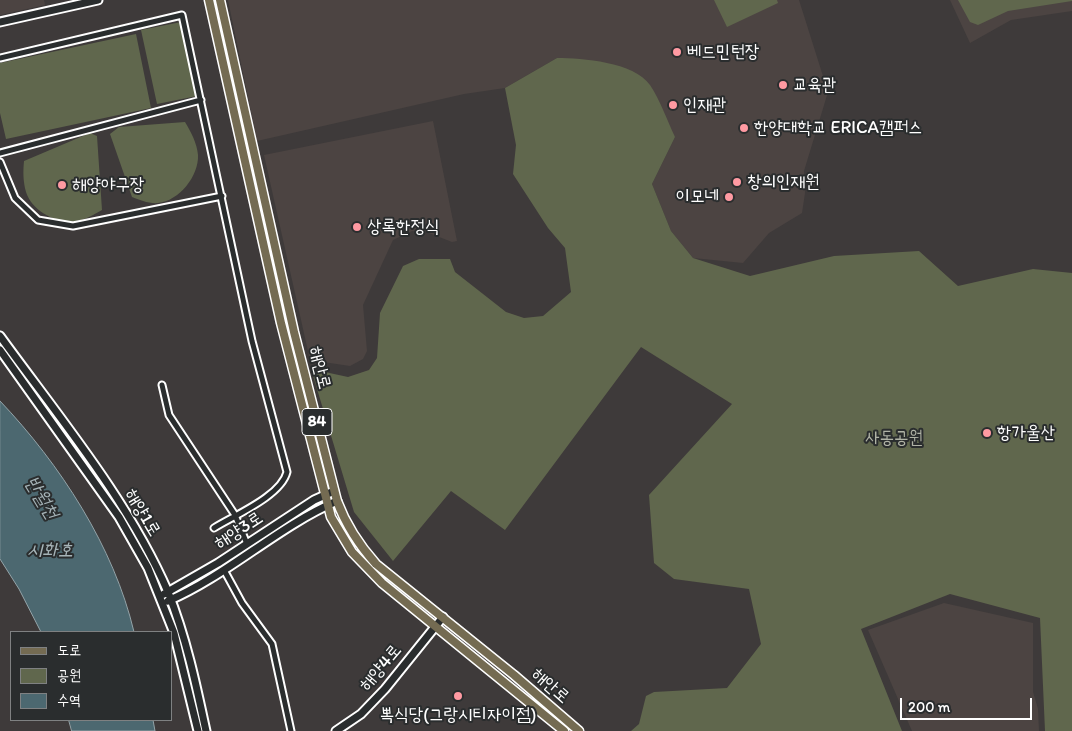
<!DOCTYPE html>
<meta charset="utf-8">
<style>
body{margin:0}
#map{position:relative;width:1072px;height:731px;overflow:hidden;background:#3e3a3a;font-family:Itim,"Poor Story",sans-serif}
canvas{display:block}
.legend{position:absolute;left:10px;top:631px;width:162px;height:90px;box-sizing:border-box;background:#2a2d2e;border:1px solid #7f8182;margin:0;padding:6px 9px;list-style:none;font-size:15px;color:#fff}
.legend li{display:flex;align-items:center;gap:10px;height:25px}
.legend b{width:25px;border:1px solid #7f8182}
.scale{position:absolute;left:900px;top:698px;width:132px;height:22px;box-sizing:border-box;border:2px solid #fff;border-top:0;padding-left:6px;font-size:15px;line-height:18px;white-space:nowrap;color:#fff;-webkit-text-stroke:4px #2a2d2e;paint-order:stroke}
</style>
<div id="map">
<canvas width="1072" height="731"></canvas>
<ul class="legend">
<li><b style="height:6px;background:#746b52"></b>도로</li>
<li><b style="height:14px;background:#60674d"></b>공원</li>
<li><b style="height:14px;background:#4c6870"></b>수역</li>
</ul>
<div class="scale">200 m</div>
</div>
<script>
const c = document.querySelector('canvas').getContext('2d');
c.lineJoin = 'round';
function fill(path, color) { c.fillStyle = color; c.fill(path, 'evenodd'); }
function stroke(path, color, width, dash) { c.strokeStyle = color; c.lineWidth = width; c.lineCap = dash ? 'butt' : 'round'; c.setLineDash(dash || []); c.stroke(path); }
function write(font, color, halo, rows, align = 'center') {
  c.font = font + ' Itim,"Poor Story",sans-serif'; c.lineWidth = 4; c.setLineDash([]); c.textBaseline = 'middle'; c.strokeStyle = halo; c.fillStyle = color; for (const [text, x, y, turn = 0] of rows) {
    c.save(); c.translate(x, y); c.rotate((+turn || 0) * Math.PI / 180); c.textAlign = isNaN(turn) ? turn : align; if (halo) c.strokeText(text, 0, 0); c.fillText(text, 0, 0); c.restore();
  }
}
const built = new Path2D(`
 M0 0H44L45 5 0 15Z
 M228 0H799L828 92 804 171 805 193 802 213 769 233 743 263 693 258 671 231 652 184 675 137 557 58 505 88 464 94 257 141Z
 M950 0H1072V11L1011 20 970 43Z
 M433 121 457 241 452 242 424 231H412L393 240 363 305 367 351 363 359 350 366 310 360 264 155Z
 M944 603 1033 623V692L1038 709 1039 731H912L868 630Z`);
const green = new Path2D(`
 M714 0H777L778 3 727 27Z
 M958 0H1072V1L1008 11 978 25 970 22Z
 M181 22 197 96 157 104 141 30Z
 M136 34 151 108 6 139 0 113V63Z
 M557 58C582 58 634 62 650 85 660 100 667 120 675 137L652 184 671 231 693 258 750 276 834 256 919 251 958 286 1033 269 1072 273V731H1045L1040 618 950 594 861 629 902 731H631L639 724 646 696 654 692 727 688 761 644 749 589 674 579 654 563 649 495 732 404 641 347 505 530 451 491 393 561 354 512 311 369 348 377 369 370 377 358 380 313 403 266 419 259H450L455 272 506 312 524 318 543 316 571 292 565 248 548 228 513 174 516 145 505 88Z
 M185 122C191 132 197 143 198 155 199 176 179 201 158 203 150 204 139 200 132 197L110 134 119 127Z
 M90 133 97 136 102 210C96 213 90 217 84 219 63 227 33 214 26 192 23 181 23 172 24 161Z`);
const water = new Path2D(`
 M0 401C60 464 114 547 134 632H41L19 589 0 559Z
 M69 720H153L155 731H72Z`);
const street = new Path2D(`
 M0 58 182 15 252 341 287 472C281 496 235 515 214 528
 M0 153 201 100
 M0 162 15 198 38 220 73 226 222 196
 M162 385 169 415 235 515 247 544
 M224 570 242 603 272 644 291 731`);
const secondary = new Path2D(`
 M0 22 98 0
 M0 336C58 416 129 501 168 592 186 637 196 684 206 731
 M0 350 119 517 148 568 174 633 198 731
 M164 594 218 563 314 500 334 491
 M168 601C228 575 277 527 337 501
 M336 731 361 714 385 689 443 617`);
const primary = new Path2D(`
 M209 0 281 323 331 517 352 552 382 583 564 731
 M220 0 294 332 337 501C346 525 359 545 376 564L514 675 579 731`);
const markers = [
 [677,52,5,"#ff9aa2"],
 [783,85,5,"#ff9aa2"],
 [673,105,5,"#ff9aa2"],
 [744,128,5,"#ff9aa2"],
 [737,182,5,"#ff9aa2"],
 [62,185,5,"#ff9aa2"],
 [729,197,5,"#ff9aa2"],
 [357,227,5,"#ff9aa2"],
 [987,433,5,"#ff9aa2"],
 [458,696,5,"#ff9aa2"]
];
const shields = [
 [317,422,30]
];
const shieldNames = [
 ["84",317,422]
];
const poiNames = [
 ["베드민턴장",687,52],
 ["교육관",793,85],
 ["인재관",683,105],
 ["한양대학교 ERICA캠퍼스",754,128],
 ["창의인재원",747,182],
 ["해양야구장",72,185],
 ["이모네",719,197,"right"],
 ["상록한정식",367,227],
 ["항가울산",997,433],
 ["뽁식당(그랑시티자이점)",458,715,"center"]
];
const streetNames = [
 ["해안로",319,368,76],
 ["해양1로",142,513,59],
 ["해양3로",239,531,-33],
 ["해양4로",381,668,-50],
 ["해안로",550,686,41]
];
const parkNames = [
 ["사동공원",894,438]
];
const waterNames = [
 ["반월천",41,498,59],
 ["시화호",50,551]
];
fill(built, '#4c4442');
fill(green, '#60674d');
fill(water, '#4c6870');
stroke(water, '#94a4a9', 1);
stroke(street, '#fff', 9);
stroke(secondary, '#fff', 11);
stroke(primary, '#fff', 11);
stroke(street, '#2a2d2e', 5);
stroke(secondary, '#2a2d2e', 7);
stroke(primary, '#746b52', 8);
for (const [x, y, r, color] of markers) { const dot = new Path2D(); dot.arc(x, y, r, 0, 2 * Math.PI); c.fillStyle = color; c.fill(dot); stroke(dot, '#2a2d2e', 2); }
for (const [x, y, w] of shields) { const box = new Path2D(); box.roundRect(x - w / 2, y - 13.5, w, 27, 4); c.fillStyle = '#2a2d2e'; c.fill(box); stroke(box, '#fff', 1); }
write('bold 16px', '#fff', null, shieldNames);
write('18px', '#fff', '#2a2d2e', poiNames, 'left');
write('18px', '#fff', '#2a2d2e', streetNames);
write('18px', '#b0b3a6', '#2a2d2e', parkNames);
write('italic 19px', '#a6b4b8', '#2a2d2e', waterNames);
</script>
